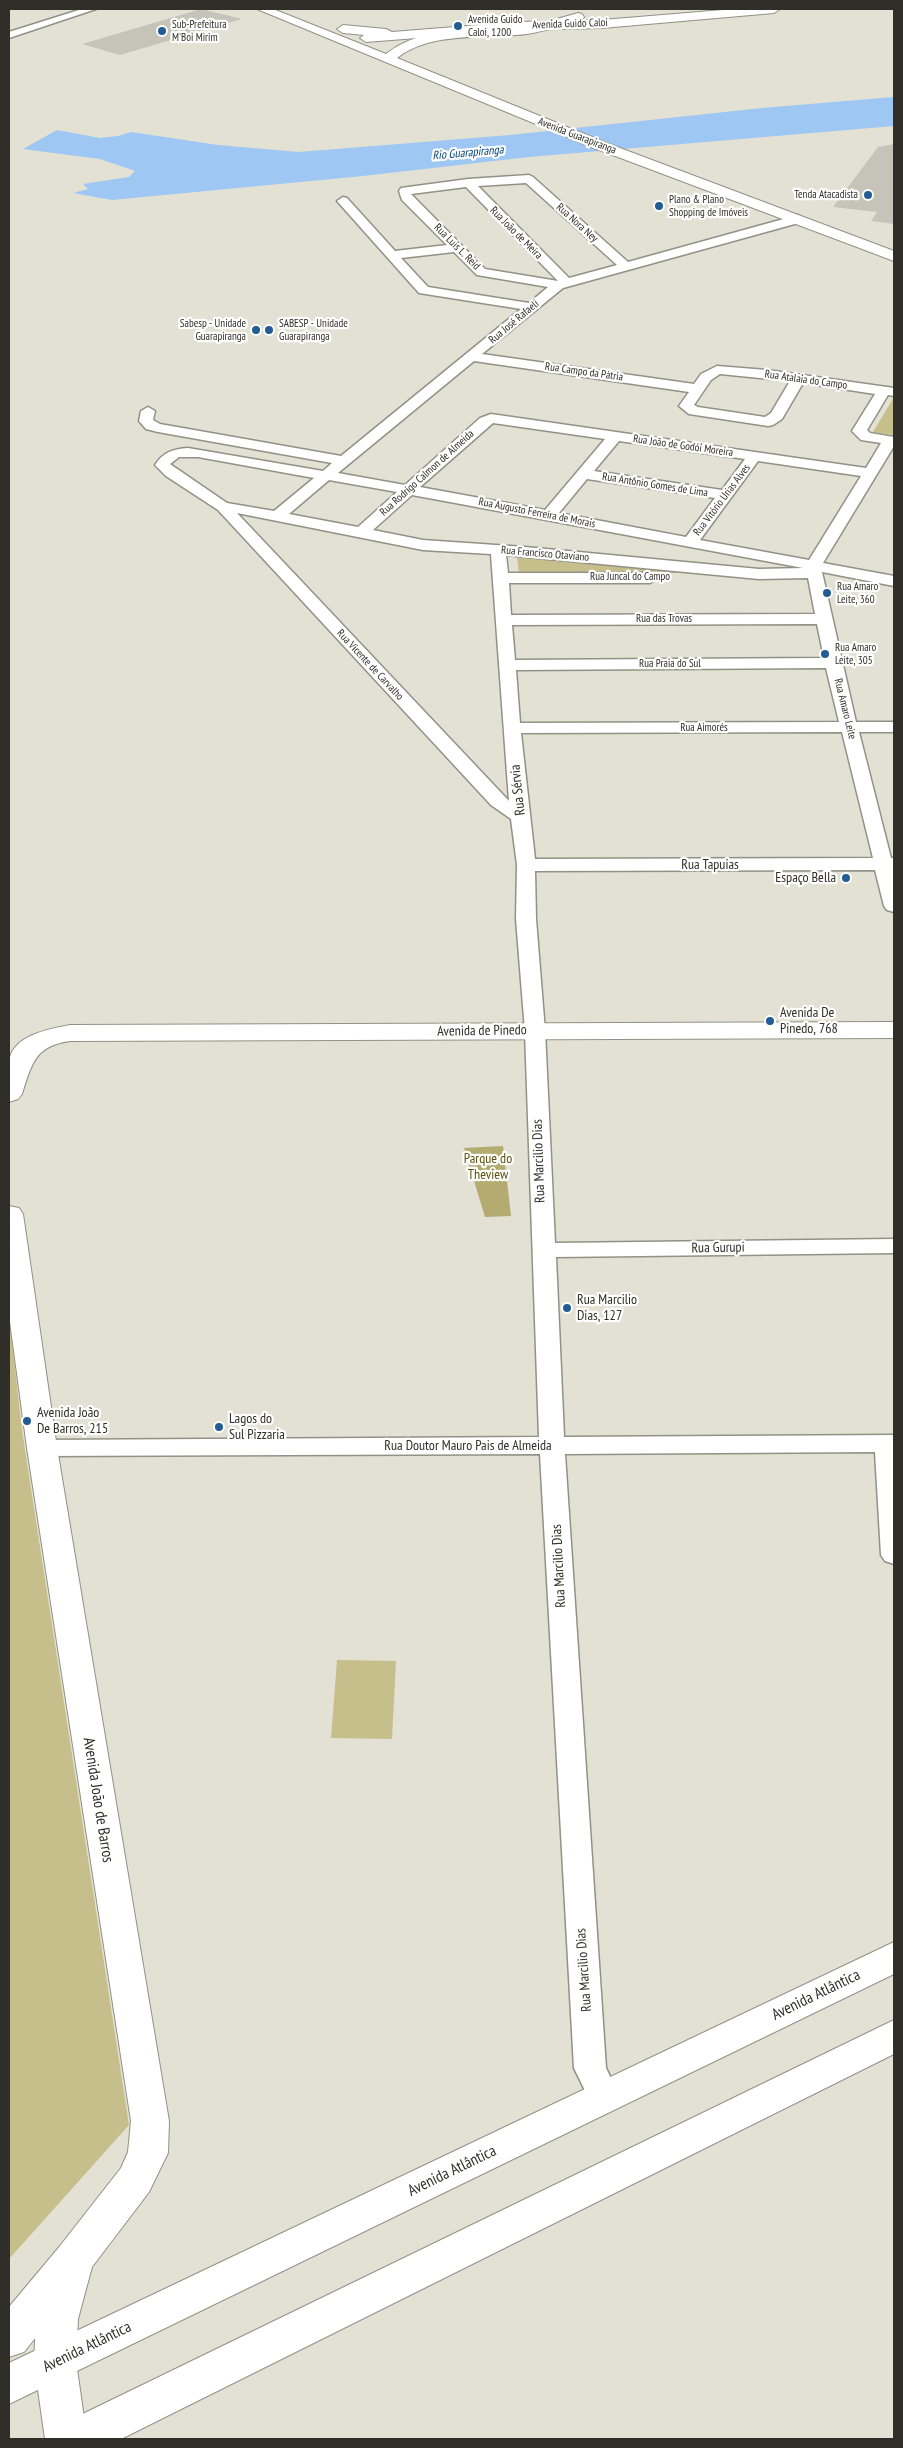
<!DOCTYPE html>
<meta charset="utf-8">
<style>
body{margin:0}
#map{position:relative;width:903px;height:2448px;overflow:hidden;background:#e2e1d4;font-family:"PT Sans Narrow",sans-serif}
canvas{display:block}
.frame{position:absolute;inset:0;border:10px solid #2f2e29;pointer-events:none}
</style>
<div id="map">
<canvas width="903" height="2448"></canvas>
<div class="frame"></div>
</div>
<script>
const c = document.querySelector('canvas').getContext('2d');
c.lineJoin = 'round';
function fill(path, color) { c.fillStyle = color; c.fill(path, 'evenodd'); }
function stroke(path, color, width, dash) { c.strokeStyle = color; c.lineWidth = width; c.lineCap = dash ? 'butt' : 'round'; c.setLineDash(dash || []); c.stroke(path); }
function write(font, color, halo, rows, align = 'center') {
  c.font = font + ' "PT Sans Narrow",sans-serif'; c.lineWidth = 4.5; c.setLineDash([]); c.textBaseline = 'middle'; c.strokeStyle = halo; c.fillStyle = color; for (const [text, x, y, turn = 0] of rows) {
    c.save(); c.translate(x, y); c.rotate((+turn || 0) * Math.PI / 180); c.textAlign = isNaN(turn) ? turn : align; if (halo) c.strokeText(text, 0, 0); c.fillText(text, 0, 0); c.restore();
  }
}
const green = new Path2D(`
 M894 397V435L873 432Z
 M517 557 697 573H519Z
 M9 1315 22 1430 129 2125 9 2259Z
 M337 1660 396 1661 392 1739 331 1738Z`);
const forest = new Path2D(`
 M503 1146 511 1216 485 1217 464 1148Z`);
const water = new Path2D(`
 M894 97V126L529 157 363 176 112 200 73 193 88 189 83 184 129 177 135 171 100 159 23 149 57 130 100 138 118 136 131 132 218 145 299 152 510 135 762 108Z`);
const building = new Path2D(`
 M201 9 242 19 120 55 82 44Z
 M894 144V224L871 221 877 212 833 207 878 147Z`);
const minor = new Path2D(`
 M82 9H96L9 38V32Z
 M529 175 533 177 628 262 798 215 804 219 802 222 563 288 482 354 694 384 701 374 717 366 767 370 894 388V396L888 395 867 430 870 433 894 437V446L823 563 894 576V586L822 572 856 722H894V732H859L891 858H894V912L887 910 884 906 875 870 535 871 536 919 545 1031 555 1243 894 1239V1253L556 1257 564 1437 894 1435V1564L885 1561 881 1555 875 1452 565 1454 606 2068 620 2097 615 2107 604 2111 593 2107 574 2068 540 1454 42 1456 33 1454 30 1448 33 1442 42 1440 539 1437 525 1031 516 919 517 865 511 819 491 805 218 510 166 476 155 465C163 452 173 449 188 448L323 471 332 463 158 432 146 429 139 421 141 411 148 407 155 411 153 420 160 424 341 456 521 309 419 293 337 201 343 197 347 198 395 251 447 245 402 200 399 191 401 188 468 179ZM526 183 617 265 569 278 478 186ZM466 187 558 281 485 269 411 194ZM454 252 477 275 548 287 529 303 428 287 401 258ZM474 361 689 392 679 406 689 414 768 426 773 425 782 419 803 383 875 394 852 431 861 440 881 443 866 468 491 414 480 418 405 485 338 473ZM720 374 790 381 771 413 765 417 698 407 694 405 711 380ZM493 423 605 439 545 510 420 487ZM619 441 745 459 722 490 594 471ZM179 457H198L314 478 274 511 227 503 170 464ZM758 461 861 476 809 560 700 540ZM587 479 715 498 686 537 559 513ZM329 480 397 492 358 527 289 514ZM412 495 466 505 803 568 759 569 525 547 423 540 373 530ZM237 513 423 550 491 554 509 801ZM506 555 759 579 808 578 815 614 511 615 509 583H650L658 578 650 573H508ZM817 624 824 658 515 660 512 625ZM826 668 839 722 520 723 516 670ZM842 732 873 858 535 859 521 733Z`);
const tertiary = new Path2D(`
 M894 1022V1038L70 1041C35 1046 32 1063 22 1094L18 1099 9 1102C9 1089 7 1075 9 1062 12 1035 49 1029 70 1025Z
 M9 1206 19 1208 23 1214 57 1448 169 2121 168 2153 149 2192 92 2267 78 2319 76 2362 87 2439H45L34 2362 36 2319 60 2246 121 2168 128 2152 131 2121 27 1448 9 1314Z`);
const secondary = new Path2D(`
 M735 9H780L774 13 602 28 518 30 366 42 360 38 364 35 343 33 337 29 343 25 386 29 392 32 518 22 602 20Z`);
const primary = new Path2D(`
 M257 9H273L386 54C423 24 480 32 525 26 543 24 560 18 578 13L582 14 584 17 582 20C564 25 546 31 527 34 485 39 431 31 397 58L604 142 894 251V261L594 148Z
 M894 1942V1974L9 2404V2363Z
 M894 2020V2054L121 2439H56L62 2424Z
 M74 2241 88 2246 94 2259 88 2272 24 2352 9 2357V2307L60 2246Z`);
const markers = [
 [458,26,5,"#225c93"],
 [162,31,5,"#225c93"],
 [868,195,5,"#225c93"],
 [659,206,5,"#225c93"],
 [256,330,5,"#225c93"],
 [269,330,5,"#225c93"],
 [827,593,5,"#225c93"],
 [825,654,5,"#225c93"],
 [846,878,5,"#225c93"],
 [770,1021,5,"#225c93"],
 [567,1308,5,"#225c93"],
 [27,1421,5,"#225c93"],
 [219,1427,5,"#225c93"]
];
const farPoinames = [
 ["Avenida Guido",468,20],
 ["Caloi, 1200",468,33],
 ["Sub-Prefeitura",172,25],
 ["M'Boi Mirim",172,38],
 ["Tenda Atacadista",858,195,"right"],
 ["Plano & Plano",669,200],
 ["Shopping de Imóveis",669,213],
 ["Sabesp - Unidade",246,324,"right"],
 ["Guarapiranga",246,337,"right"],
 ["SABESP - Unidade",279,324],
 ["Guarapiranga",279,337],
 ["Rua Amaro",837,587],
 ["Leite, 360",837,600],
 ["Rua Amaro",835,648],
 ["Leite, 305",835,661]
];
const farStreetnames = [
 ["Avenida Guido Caloi",570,24,-2],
 ["Avenida Guarapiranga",577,136,21],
 ["Rua Nora Ney",577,223,42],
 ["Rua João de Meira",516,233,45],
 ["Rua Luis L. Reid",457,247,45],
 ["Rua José Rafaeli",514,322,-40],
 ["Rua Campo da Pátria",584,372,8],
 ["Rua Atalaia do Campo",806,380,8],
 ["Rua João de Godói Moreira",683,446,8],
 ["Rua Rodrigo Calmon de Almeida",427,473,-42],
 ["Rua Antônio Gomes de Lima",655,485,9],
 ["Rua Vitório Urias Alves",722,500,-53],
 ["Rua Augusto Ferreira de Morais",537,513,11],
 ["Rua Francisco Otaviano",545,554,5],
 ["Rua Juncal do Campo",630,577],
 ["Rua das Trovas",664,619],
 ["Rua Praia do Sul",670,664],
 ["Rua Vicente de Carvalho",370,665,47],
 ["Rua Amaro Leite",845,709,76],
 ["Rua Aimorés",704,728]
];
const farWaternames = [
 ["Rio Guarapiranga",468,153,-5]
];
const streetNames = [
 ["Rua Sérvia",518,790,-96],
 ["Rua Tapuias",710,865],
 ["Avenida de Pinedo",482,1031,-1],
 ["Rua Marcilio Dias",539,1161,-92],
 ["Rua Gurupi",718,1248,-1],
 ["Rua Doutor Mauro Pais de Almeida",468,1446],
 ["Rua Marcilio Dias",559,1566,-93],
 ["Rua Marcilio Dias",584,1970,-94]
];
const poiNames = [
 ["Espaço Bella",836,878,"right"],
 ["Avenida De",780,1013],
 ["Pinedo, 768",780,1029],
 ["Rua Marcilio",577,1300],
 ["Dias, 127",577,1316],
 ["Avenida João",37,1413],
 ["De Barros, 215",37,1429],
 ["Lagos do",229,1419],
 ["Sul Pizzaria",229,1435]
];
const parkNames = [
 ["Parque do",488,1159],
 ["Theview",488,1175]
];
const nearStreetnames = [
 ["Avenida João de Barros",98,1800,81],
 ["Avenida Atlântica",816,1995,-26],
 ["Avenida Atlântica",452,2171,-26],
 ["Avenida Atlântica",87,2347,-26]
];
fill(green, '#c7bf8b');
fill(forest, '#b4ab71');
fill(water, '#9ec7f3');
fill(building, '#c6c4b8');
stroke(minor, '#929185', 3);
stroke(tertiary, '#929185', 2);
stroke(secondary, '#929185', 2);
stroke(primary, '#929185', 2);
fill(minor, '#fff');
fill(tertiary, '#fff');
fill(secondary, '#fff');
fill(primary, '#fff');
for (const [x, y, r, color] of markers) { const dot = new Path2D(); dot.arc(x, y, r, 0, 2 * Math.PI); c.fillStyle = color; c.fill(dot); stroke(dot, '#fff', 2); }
write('11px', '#2f2e29', '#fff', farPoinames, 'left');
write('11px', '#2f2e29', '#fff', farStreetnames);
write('italic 12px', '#034378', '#fff', farWaternames);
write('14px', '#2f2e29', '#fff', streetNames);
write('14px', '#2f2e29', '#fff', poiNames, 'left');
write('14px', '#5d530c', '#fff', parkNames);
write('16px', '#2f2e29', '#fff', nearStreetnames);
</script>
